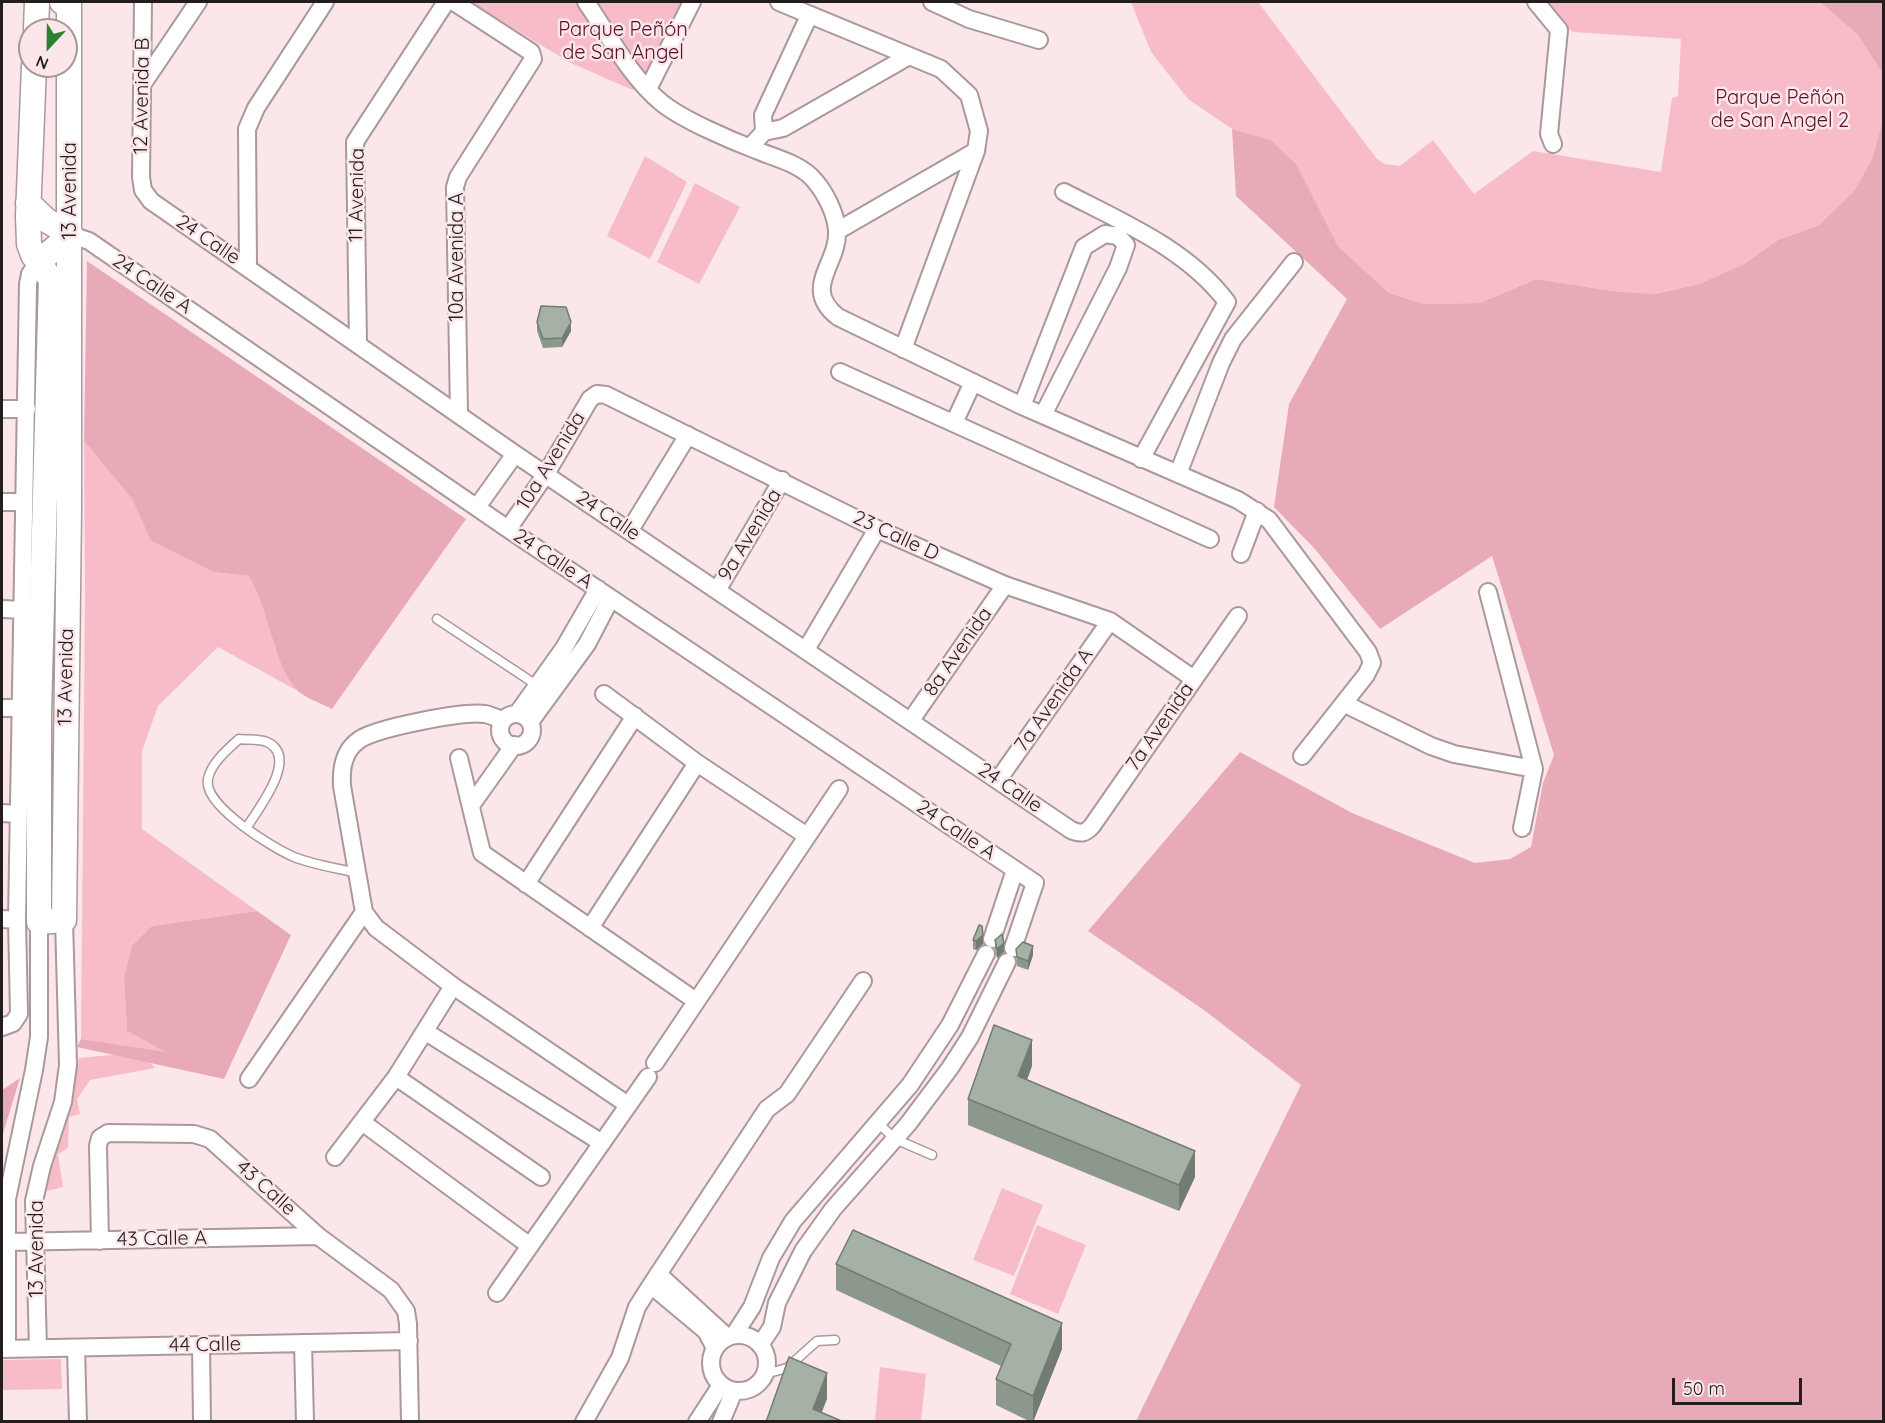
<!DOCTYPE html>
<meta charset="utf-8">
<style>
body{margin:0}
#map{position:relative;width:1885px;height:1423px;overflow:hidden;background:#fbe7ea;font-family:Quicksand,sans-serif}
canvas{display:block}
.frame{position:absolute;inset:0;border:3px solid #241d1e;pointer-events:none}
.north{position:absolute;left:18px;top:18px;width:60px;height:60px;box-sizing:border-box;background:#fbe7ea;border:2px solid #a59698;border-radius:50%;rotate:202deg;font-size:16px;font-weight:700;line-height:24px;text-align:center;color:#241d1e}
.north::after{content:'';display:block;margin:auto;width:21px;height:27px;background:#2a8231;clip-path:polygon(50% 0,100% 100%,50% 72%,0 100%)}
.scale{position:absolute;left:1672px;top:1378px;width:130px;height:27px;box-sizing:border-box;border:3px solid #241d1e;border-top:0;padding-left:8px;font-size:18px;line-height:21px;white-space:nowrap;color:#241d1e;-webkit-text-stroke:4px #fbe7ea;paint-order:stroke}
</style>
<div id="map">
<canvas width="1885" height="1423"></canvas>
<div class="frame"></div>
<div class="north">N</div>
<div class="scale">50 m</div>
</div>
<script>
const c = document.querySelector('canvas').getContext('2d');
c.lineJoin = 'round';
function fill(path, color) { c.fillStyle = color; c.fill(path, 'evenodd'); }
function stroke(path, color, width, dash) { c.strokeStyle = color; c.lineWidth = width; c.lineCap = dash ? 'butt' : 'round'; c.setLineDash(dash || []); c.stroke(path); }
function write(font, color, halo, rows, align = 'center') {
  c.font = font + ' Quicksand,sans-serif'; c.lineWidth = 5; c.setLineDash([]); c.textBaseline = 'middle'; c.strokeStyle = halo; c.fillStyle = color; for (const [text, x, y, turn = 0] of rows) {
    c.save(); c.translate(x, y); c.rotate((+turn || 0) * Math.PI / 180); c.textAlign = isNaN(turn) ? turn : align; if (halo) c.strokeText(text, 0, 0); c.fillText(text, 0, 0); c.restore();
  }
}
const green = new Path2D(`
 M470 2H687L642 91 630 89 569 62Z
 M1131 2H1258L1377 159 1385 164 1400 166 1433 140 1474 194 1533 151 1661 172 1672 98 1678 96 1681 39 1573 32 1559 21 1547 2H1820L1858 35 1883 74V120L1872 159 1854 191 1819 225 1778 240 1744 264 1699 284 1655 294 1612 291 1536 279 1480 303 1424 304 1389 293 1338 246 1297 165 1271 140 1232 129 1188 99 1151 52Z
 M645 156 687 182 650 259 607 236Z
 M695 183 740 207 699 284 657 262Z
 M84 441 132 499 151 541 213 572 249 576 262 598 275 648 296 690 218 647 158 706 142 751V829L257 911 152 926 124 978 127 1031 169 1053 81 1039 85 597Z
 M123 1054 146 1058 155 1068 90 1080 77 1099 80 1114 69 1117 68 1148 58 1154 63 1187 42 1192 79 1058Z
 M1002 1188 1043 1205 1014 1276 973 1260Z
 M1037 1225 1086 1245 1058 1314 1010 1294Z
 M61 1359 62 1389 2 1390V1360Z
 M880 1367 926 1374 921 1421H875Z`);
const forest = new Path2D(`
 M1820 2H1884L1883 1421H1136L1301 1085 1204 1010 1088 931 1240 752 1352 813 1475 863 1510 859 1531 847 1543 783 1554 755 1492 556 1380 629 1314 548 1274 507 1289 404 1347 299 1236 196 1232 129 1271 140 1297 165 1338 246 1389 293 1424 304 1480 303 1536 279 1612 291 1655 294 1699 284 1744 264 1778 240 1819 225 1854 191 1872 159 1883 120V74L1858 35Z
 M87 261 466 519 332 709C321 703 302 697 295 688 271 656 270 611 249 576L213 572 151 541 132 499 84 441Z
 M257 911 291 935 224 1079 77 1047 81 1039 166 1052 127 1031 124 978 132 946 152 926Z
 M20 1078 2 1137V1090Z`);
const lane = new Path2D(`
 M437 619 538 686
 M247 827C258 809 300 757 267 742 260 739 247 740 239 739 228 749 211 763 208 779 202 805 273 848 294 857 314 865 337 868 357 873
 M878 1123 895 1139 932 1155
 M765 1374 787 1368 817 1341 835 1340`);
const street = new Path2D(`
 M143 2 141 177 143 190 151 201 515 454 1071 830C1080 834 1085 834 1092 826L1238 616
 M454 2 531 52 533 59 458 177 455 187 459 413
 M586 2C609 35 630 77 662 103 683 120 730 140 756 150 775 158 802 164 815 181 826 194 836 214 837 231 839 264 801 288 838 317L1022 406 1238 500 1269 520 1368 652 1372 663 1366 675 1302 756
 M779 2 941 69 969 95 979 131 976 151 903 349
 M932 2 969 19 1039 40
 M1536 2 1559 30 1549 134 1553 144
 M142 85 198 2
 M648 89 692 2
 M764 132 763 115 809 16
 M750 147 764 132 783 128 909 56
 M1064 192C1122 222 1187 249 1227 302L1141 459
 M837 231 976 151
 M71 235 89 241 508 529 1035 883 1013 948
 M248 267 247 129 256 108 325 2
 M358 343 355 142 446 2
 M840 372 1210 539
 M1022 406 1084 247 1105 234 1118 236 1126 245 1118 268 1043 415
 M2 409H27
 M954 423 973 382
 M1178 474 1221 363 1233 339 1294 262
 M2 502H24
 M477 507 515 454
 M508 529 546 474 590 399 597 394 606 395 877 529 1005 585 1110 621 1194 679
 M630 530 688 435
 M1241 554 1257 511
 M718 589 782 480
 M1488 592 1534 769 1522 828
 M2 609 23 610
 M807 648 877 529
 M604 694 697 763 807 836
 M1345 704 1431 746 1454 754 1534 769
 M2 708H21
 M517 714 564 648 598 589
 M500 730a16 16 0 1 1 32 0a16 16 0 1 1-32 0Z
 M911 720 1005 585
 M530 722 587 644 611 598
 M459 758 482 853 696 1001
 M998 780 1110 621
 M472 804 514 745
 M2 813 19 814
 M526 884 635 716
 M364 912 376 928 453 986 628 1105
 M2 919 17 920
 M590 928 697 763
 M992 939 1015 870
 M2 1027 13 1023 19 1014 17 920 28 284 30 274 38 262
 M426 1032 602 1143
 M655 1063 839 789
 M396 1077 541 1177
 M249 1079 364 912 342 786C341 769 343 751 359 740 376 728 463 711 485 714 491 715 498 719 503 720
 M362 1122 530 1246
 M335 1157 396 1077 453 986
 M100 1241 98 1146 100 1138 108 1133 194 1134 210 1139 318 1236 391 1290 406 1311 408 1324 410 1422
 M7 1242 318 1236
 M658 1274 727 1337
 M651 1285 706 1331 715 1348
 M497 1293 648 1077
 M734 1335 752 1307 771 1258 793 1221 910 1085 950 1025 986 954
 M711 1363a28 28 0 1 1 56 0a28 28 0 1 1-56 0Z
 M303 1343 305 1422
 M201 1345 202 1422
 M760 1345 772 1327 777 1303 803 1251 833 1209 908 1124 950 1068 970 1037 1007 962
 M38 1348 34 1201 42 1166 63 1102 68 1065 64 920
 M76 1348 78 1422
 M2 1349 409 1341
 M7 1349V1199L34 1070 39 1037V922
 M584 1422 620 1358 637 1307 651 1285 767 1109 787 1094 863 981
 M697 1422 721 1385
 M721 1422 734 1391`);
const secondary = new Path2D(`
 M36 30 37 2
 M34 66 28 216 29 244 33 255 51 279 39 713V922L64 920 69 510V2H62
 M28 203 46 220 71 235 38 262`);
const wall = new Path2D(`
 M537 322 571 331 562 347 543 348 537 331Z
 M973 940 983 944 976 950 973 949Z
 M995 940 1004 952 997 958 995 949Z
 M1016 949 1033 955 1028 970 1017 966Z
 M1032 1066 1027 1080 1195 1177 1179 1211 968 1125V1099Z
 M836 1264 1062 1349 1033 1422H1031L996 1405V1379L1001 1366 836 1290Z`);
const shadedWall = new Path2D(`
 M571 322V331L562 347V338Z
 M983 935V944L976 950V941Z
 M1004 943V952L997 958V949Z
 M1033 946V955L1028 970V961Z
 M1032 1040V1066L1018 1102V1076Z
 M1195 1151V1177L1179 1211V1185Z
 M1062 1323V1349L1033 1422V1396Z
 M827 1373V1399L818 1422 813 1409Z`);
const building = new Path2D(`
 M541 306 566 307 571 322 562 338 543 339 537 322Z
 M979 925 982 926 983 935 976 941 973 940Z
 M1002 934 1004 943 997 949 995 940Z
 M1023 942 1033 946 1028 961 1017 957 1016 949Z
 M994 1025 1032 1040 1018 1076 1195 1151 1179 1185 968 1099Z
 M853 1230 1062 1323 1033 1396 996 1379 1011 1344 836 1264Z
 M789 1357 827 1373 813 1409 844 1422H766Z`);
const parkNames = [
 ["Parque Peñón",623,30],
 ["de San Angel",623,53],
 ["Parque Peñón",1780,98],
 ["de San Angel 2",1780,121]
];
const streetNames = [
 ["12 Avenida B",142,96,-89],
 ["13 Avenida",70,191,-90],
 ["11 Avenida",357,195,-89],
 ["24 Calle",208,240,34],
 ["10a Avenida A",457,257,-90],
 ["24 Calle A",152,284,34],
 ["10a Avenida",551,461,-58],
 ["24 Calle",608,516,34],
 ["9a Avenida",750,535,-59],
 ["23 Calle D",896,536,25],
 ["24 Calle A",553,559,34],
 ["8a Avenida",958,652,-55],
 ["13 Avenida",66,677,-89],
 ["7a Avenida A",1054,700,-55],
 ["7a Avenida",1160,727,-55],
 ["24 Calle",1010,788,34],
 ["24 Calle A",956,830,34],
 ["43 Calle",266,1188,42],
 ["43 Calle A",162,1239,-1],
 ["13 Avenida",37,1249,-90],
 ["44 Calle",205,1345,-1]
];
fill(green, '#f7bcc7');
fill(forest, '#e8aab6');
stroke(lane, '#ab989b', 11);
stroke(street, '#ab989b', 20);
stroke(secondary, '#ab989b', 27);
stroke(lane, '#fff', 8);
stroke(street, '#fff', 16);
stroke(secondary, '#fff', 24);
fill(wall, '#8d988d');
fill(shadedWall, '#737c73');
fill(building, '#a4b1a4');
stroke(building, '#737c73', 1.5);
write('20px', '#580f27', '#fbe7ea', parkNames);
write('20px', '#241d1e', '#fbe7ea', streetNames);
</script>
